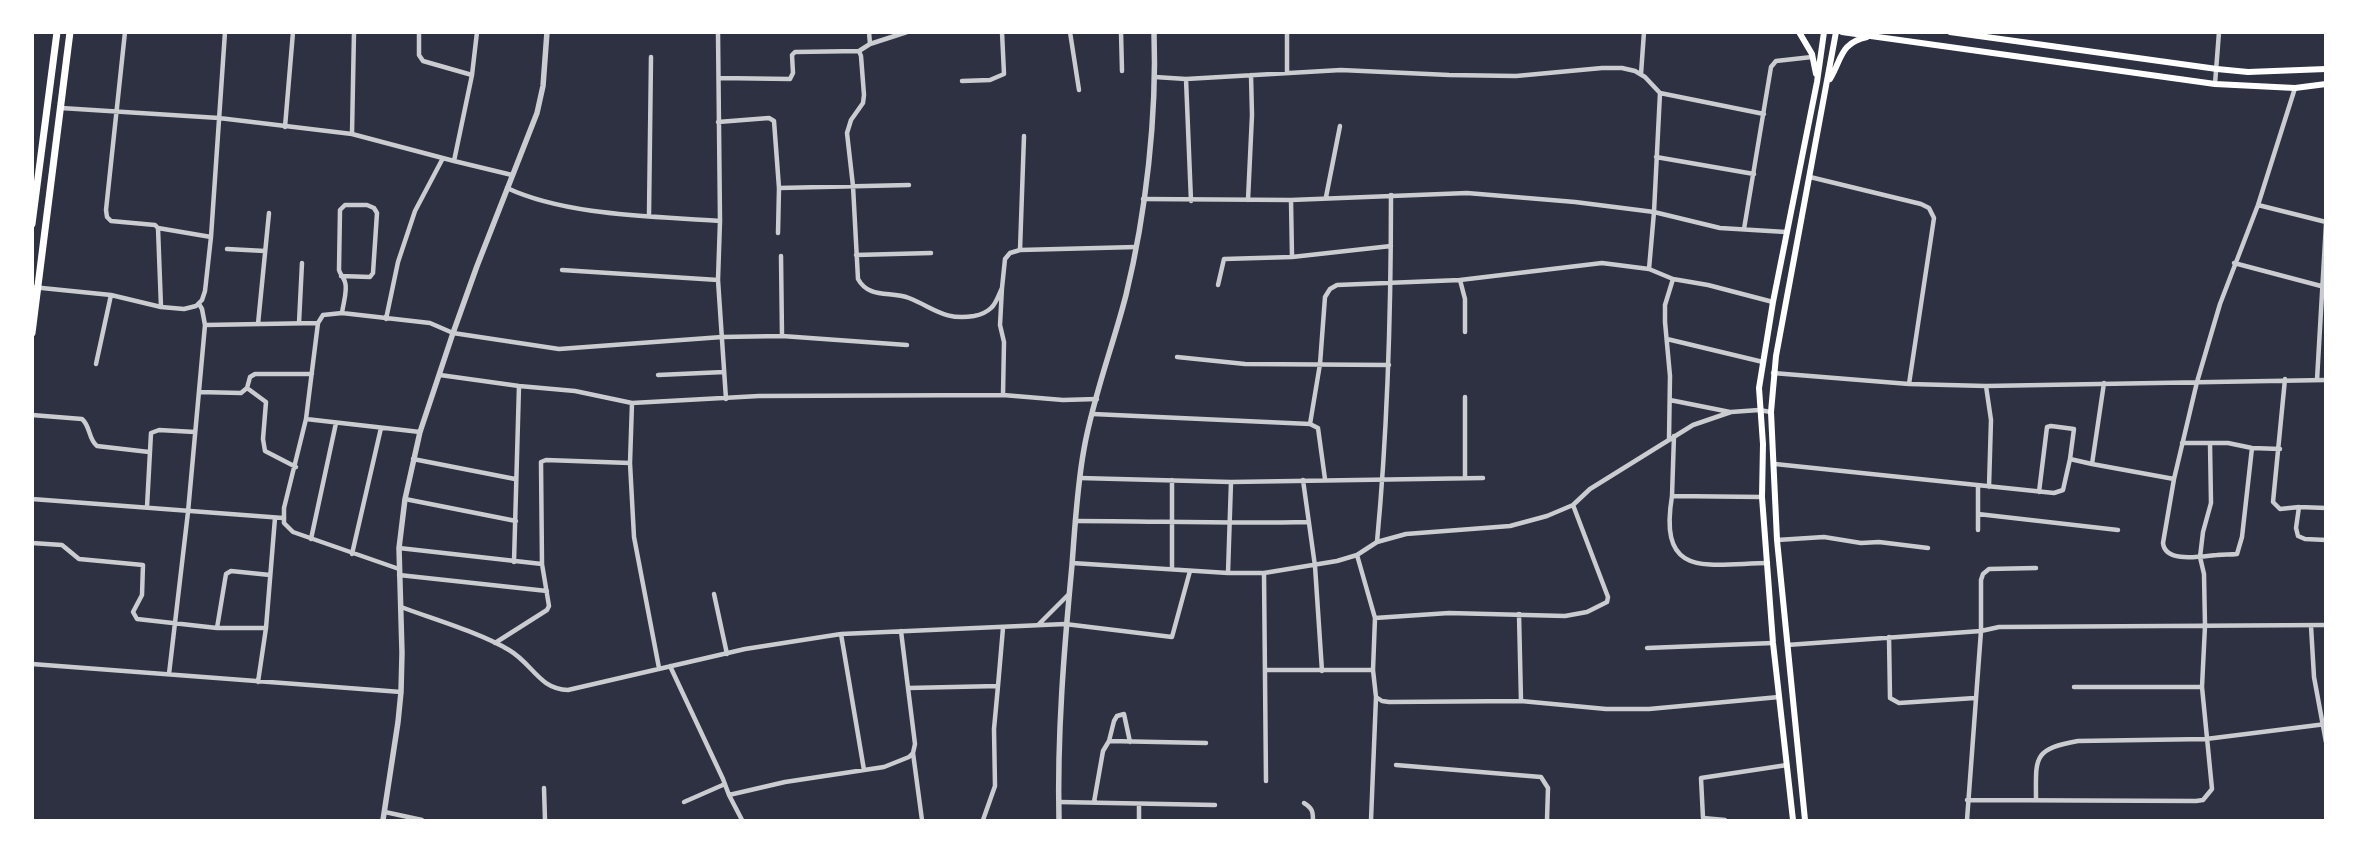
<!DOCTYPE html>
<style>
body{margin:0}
#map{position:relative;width:2358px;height:853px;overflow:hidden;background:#2d3142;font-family:"Exo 2",sans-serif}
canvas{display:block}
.frame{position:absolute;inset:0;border:34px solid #fff;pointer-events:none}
</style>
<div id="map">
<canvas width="2358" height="853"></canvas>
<div class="frame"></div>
</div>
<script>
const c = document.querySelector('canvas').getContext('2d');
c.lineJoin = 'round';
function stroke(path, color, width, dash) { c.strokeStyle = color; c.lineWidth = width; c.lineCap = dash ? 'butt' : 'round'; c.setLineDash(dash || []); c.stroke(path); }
const minor = new Path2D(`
 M125 32 106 210 107 217 111 221 155 225 158 228 161 307
 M419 32V55L423 61 472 75
 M477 32 472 75 454 161 512 175
 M718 32 720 221 718 280 726 399
 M869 32 870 44 859 51 861 56 864 95 863 103 851 120 847 133 853 186 858 279C869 299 890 291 909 298 934 308 945 321 974 316 979 315 987 312 991 308 996 304 999 294 1002 288
 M1070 32 1079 90
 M1121 32 1122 71
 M1287 32V73
 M870 44 907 32
 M1641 74 1644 32
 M1155 77 1186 79 1341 70 1449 75 1516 76 1602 68H1622L1635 71 1645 77 1660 93 1764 114
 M719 78 790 79 793 73 792 55 795 52 859 51
 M1186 79 1191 201
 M962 81 990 80 1004 74 1002 32
 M2215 84 2219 32
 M61 108 219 118 352 134 354 32
 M718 122 769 118 774 121 779 188 778 233
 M285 127 293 32
 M352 134 454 161
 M1656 157 1754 174
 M1810 177 1921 204 1929 208 1934 218 1909 384
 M507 188C567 216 653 216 720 221
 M779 188 909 185
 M1326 197 1340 126
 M1143 199 1291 200 1467 193 1575 202 1654 212 1720 228 1786 232
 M1248 200 1252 115 1251 75
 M1291 200 1292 257 1391 246
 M2258 205 2326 222
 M649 215 651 57
 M158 228 211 237
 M1744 229 1771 67 1776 61 1812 57
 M227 249 265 251
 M1020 250 1024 136
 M856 255 931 253
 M781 256 782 336
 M2234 263 2321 286
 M1649 269 1654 212 1660 93
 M562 270 718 280
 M341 276 370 277 373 273 377 213 374 208 367 205H345L340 210 339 270C340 274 344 278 345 282 348 290 343 304 342 313
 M1460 280 1465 299V332
 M1218 285 1224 259 1292 257
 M32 287 111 295 161 307 184 309 196 306 202 300 205 291 211 237 225 32
 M386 319 398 262 415 211 443 158
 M299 323 302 263
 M258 324 269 213
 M205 325 318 323
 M1667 339 1763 362
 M1177 357 1245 364 1389 365
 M96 364 111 295
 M1773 373 1909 384 1986 386 2326 380
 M440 375 519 386 575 391 632 403 759 396 1003 395 1063 400 1097 399
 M658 375 724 372
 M2285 379 2273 502 2280 509 2299 507 2326 508
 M2317 380 2326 224
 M2104 383 2092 464 2174 479
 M1986 386 1991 420 1989 487
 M247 388 266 402 263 439 265 451 296 467
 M199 392 241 393 247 388 250 377 255 374H312
 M1003 395 1004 342 1000 325 1002 288 1005 259 1010 253 1020 250 1136 247
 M1465 397V478
 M1670 400 1730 412
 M632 403 630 463 634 537 659 668
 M1093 414 1310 424
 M32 415 82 419C91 427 88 439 97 446L149 452
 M306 419 420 432
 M1674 436 1672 496 1762 497
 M1669 440 1670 376 1665 322V305L1673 279
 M2182 443H2228L2252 448 2280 449
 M2252 448 2242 537 2237 554C2230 555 2224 554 2217 555 2203 556 2165 564 2163 543L2174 479 2197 382 2220 304 2258 205 2295 88
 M413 459 515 479
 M2070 459 2092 464
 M1775 464 2054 493 2063 490 2070 459 2074 429 2051 426 2047 427 2039 492
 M1080 478 1231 482 1483 478
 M1325 479 1318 428 1310 424 1320 364 1325 297 1330 289 1337 285 1460 280 1602 263 1649 269 1673 279 1708 285 1773 302
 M1172 480V568
 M1303 480 1315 566 1322 671
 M1672 496C1658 580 1707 564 1768 563
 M32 499 283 518
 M405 499 516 521
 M1573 505 1608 597 1607 602 1587 612 1565 616 1449 613 1375 618 1373 670 1376 697 1382 701 1389 702 1521 701 1606 709H1649L1779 697
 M147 507 151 433 159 430 195 432
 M2299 507 2296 528 2298 536 2305 539 2326 540
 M1978 514 2118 530
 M1075 521C1153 521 1230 524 1307 522
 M1978 530V486
 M311 539 336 423
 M1777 540 1824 537 1861 543 1879 542 1928 548
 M1377 542C1388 426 1391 311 1391 195
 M32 543 62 545 79 559 143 565 142 595 133 612 137 619 217 628H266
 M399 548 542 564
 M352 554 381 428
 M1357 555 1375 618
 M514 562 519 386
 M1072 563 1228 573H1264L1337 561 1357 555 1377 542 1406 534 1510 526 1547 516 1573 505 1590 489 1693 425 1731 412 1759 410 1771 412
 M399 569 293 532 284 523V508L306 419 318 323 323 315 342 313 430 323 453 333 559 349 722 337 782 336 907 345
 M1228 573 1231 482
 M1264 573 1266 781
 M399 575 547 591
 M714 594 727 654
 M401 607C433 619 481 633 509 650 533 664 539 689 568 690L745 649 841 634 1065 624 1172 637 1190 571
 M1519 614 1521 701
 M1039 624 1069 594
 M2311 626 2314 677 2326 742
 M217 628 226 574 231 571 270 575
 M901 631 908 688 998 686 994 729 995 786 983 820
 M841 634 864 770
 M1889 637 1890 698 1899 703 1975 698
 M495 643 547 610 549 606 542 564 541 462 546 460 630 463
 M1787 645 1981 631 1999 627 2326 625
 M1647 648 1773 643
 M32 664 401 692
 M670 666 723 779 729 795 742 820
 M1266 670H1373
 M169 674 188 512 205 325 202 309 199 304
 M258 682 266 628 275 518
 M998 686 1003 628
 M2074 687H2202
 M1109 741 1114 721 1117 716 1124 714 1130 742
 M913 753 922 820
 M1396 765 1541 777 1548 788 1547 820
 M544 788 545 820
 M729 795 785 782 884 767 909 757 913 753 915 744 908 688
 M1967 800 2196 801 2203 800 2212 789 2202 687 2205 626 2204 574 2200 557 2203 532 2211 503 2210 443
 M2036 800C2036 758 2032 749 2078 741L2206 739 2326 724
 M684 802 725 784
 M1059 802 1215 805
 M1094 802 1103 751 1109 741 1206 743
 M1304 803C1312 808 1313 811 1313 820
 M1139 805V820
 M385 812 422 820
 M1371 820 1376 697
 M1725 820 1703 818 1701 778 1787 765
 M1967 820 1981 631V580L1983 574 1989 569 2036 568`);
const tertiary = new Path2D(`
 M383 820 398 722 401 692 402 653 399 548 405 499 420 432 453 333 477 266 537 113 543 86 547 32
 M1059 820C1057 735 1064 650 1072 565 1075 526 1077 487 1084 449 1093 397 1113 346 1126 295 1146 213 1157 116 1154 32`);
const secondary = new Path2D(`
 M1799 32 1812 54 1816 74
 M1842 32 2215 84 2295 88 2326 84
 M1950 32 2217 69 2248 72 2326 69
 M1830 79C1842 59 1840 43 1867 37
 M1793 820 1773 643 1762 497 1763 444 1759 388 1773 302 1817 82 1824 32
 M1805 820 1777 540 1771 412 1776 356 1836 32`);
const primary = new Path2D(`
 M32 224 57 32
 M32 333 70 32`);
stroke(minor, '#caccd0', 4.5);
stroke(tertiary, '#caccd0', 5.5);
stroke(secondary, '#fff', 6);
stroke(primary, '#fff', 7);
</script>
